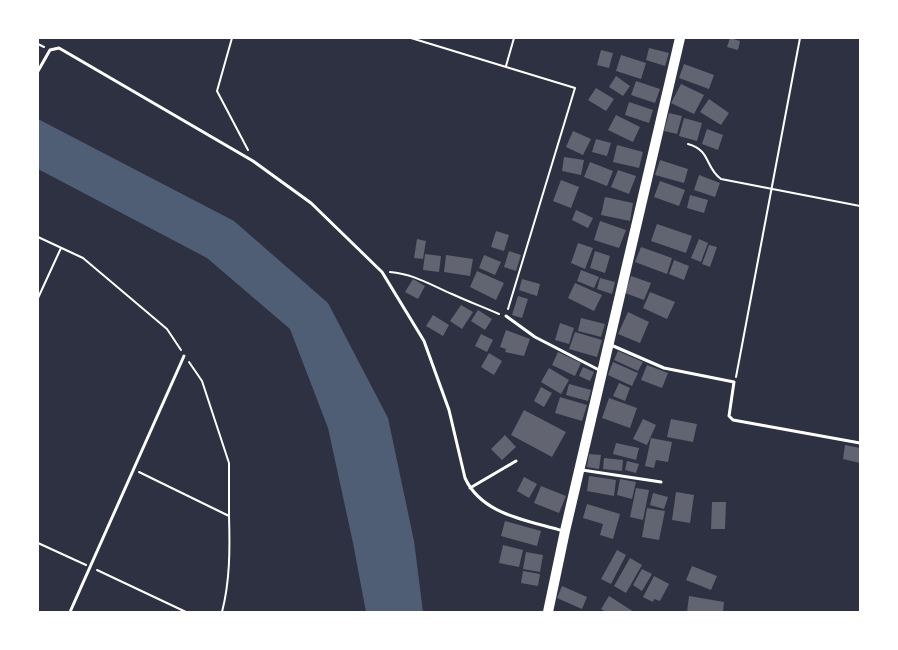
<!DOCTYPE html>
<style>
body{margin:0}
#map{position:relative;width:898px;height:650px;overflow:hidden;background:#2d3142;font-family:Roboto,sans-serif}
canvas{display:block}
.frame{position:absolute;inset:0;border:39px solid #fff;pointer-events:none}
</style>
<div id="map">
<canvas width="898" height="650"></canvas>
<div class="frame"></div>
</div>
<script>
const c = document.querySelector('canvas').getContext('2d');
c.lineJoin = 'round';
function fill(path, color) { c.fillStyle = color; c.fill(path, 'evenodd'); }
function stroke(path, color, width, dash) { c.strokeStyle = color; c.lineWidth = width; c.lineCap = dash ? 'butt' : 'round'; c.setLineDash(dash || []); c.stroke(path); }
const water = new Path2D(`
 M38 119 234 221 328 303 388 418 414 541 423 612H366L353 543 328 428 290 329 207 258 38 169Z`);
const building = new Path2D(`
 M730 38 740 41 738 50 727 47Z
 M649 48 669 53 665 66 646 60Z
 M601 50 613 53 609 68 597 65Z
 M621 55 646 63 641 79 616 71Z
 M684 64 714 75 709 89 679 78Z
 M616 76 630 86 623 96 609 87Z
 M636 81 660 89 655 103 631 95Z
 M681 84 704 95 694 114 671 103Z
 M596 88 614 99 606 111 588 100Z
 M709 99 729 113 721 125 700 112Z
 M629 102 653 110 649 123 625 115Z
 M669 113 682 116 677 134 664 131Z
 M616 115 640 127 633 142 608 130Z
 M684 118 702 123 697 141 679 136Z
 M707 129 723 135 718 150 702 144Z
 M573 131 591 139 583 155 566 147Z
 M596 139 611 143 607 156 592 152Z
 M617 145 643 152 639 168 613 162Z
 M564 157 584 160 581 175 562 171Z
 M660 160 688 169 684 183 655 175Z
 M590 162 613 171 607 186 584 177Z
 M618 170 636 176 629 194 611 187Z
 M699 175 720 183 715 197 694 190Z
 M561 180 579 187 571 208 553 201Z
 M660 181 685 190 679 206 654 197Z
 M690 195 708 200 704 213 687 208Z
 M605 197 633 203 630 221 601 215Z
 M576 210 593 218 588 228 572 220Z
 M600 221 626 230 619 248 594 240Z
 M657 224 692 236 686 253 651 241Z
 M496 231 509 235 504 251 491 247Z
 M417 239 426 241 423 259 414 258Z
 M699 239 708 243 701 262 691 258Z
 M578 243 593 248 585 269 571 263Z
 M709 245 717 247 710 267 702 264Z
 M641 247 672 258 667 274 635 262Z
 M509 251 521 255 516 271 504 267Z
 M595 251 610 256 605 273 590 268Z
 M425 254 441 256 439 272 423 270Z
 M446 255 473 259 470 276 444 272Z
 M484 255 501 262 495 275 479 268Z
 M674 260 689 266 684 280 669 274Z
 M581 270 599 277 594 288 577 281Z
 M477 271 504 283 496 300 470 287Z
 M631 276 651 283 644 300 625 293Z
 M600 278 615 282 612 294 597 289Z
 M413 279 425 286 418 299 405 292Z
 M522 279 540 284 537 296 519 290Z
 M575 283 602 295 594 311 568 298Z
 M650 292 675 302 667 319 643 308Z
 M518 296 528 299 522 318 512 315Z
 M461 305 473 312 462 329 450 321Z
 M478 310 492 319 485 330 471 321Z
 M628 312 649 322 640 343 618 334Z
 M433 315 449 325 443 336 426 326Z
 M581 318 605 324 601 337 578 331Z
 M560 323 574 328 569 344 555 340Z
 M506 330 530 339 524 356 505 352 506 349 500 347Z
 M575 332 602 340 597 357 569 349Z
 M481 334 493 340 487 352 475 346Z
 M618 351 643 362 638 371 614 360Z
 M558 352 581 363 575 376 552 365Z
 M489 353 502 361 494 375 481 367Z
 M613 362 638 373 632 386 608 375Z
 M647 365 668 373 662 388 641 380Z
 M583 367 594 372 590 381 579 376Z
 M549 368 569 380 561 394 541 382Z
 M619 383 630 388 625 401 613 396Z
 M569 384 591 390 588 401 566 395Z
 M541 387 552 393 544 407 534 401Z
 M560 397 587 405 582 421 555 413Z
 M609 398 637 408 630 428 602 418Z
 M524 410 566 432 552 457 511 435Z
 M643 419 656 425 647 445 633 439Z
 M671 419 697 424 693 442 667 437Z
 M505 435 516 447 502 460 491 449Z
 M651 438 672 442 668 462 656 460 654 468 645 466Z
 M616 443 639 448 636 460 613 454Z
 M845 445 860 448V463L843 459Z
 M589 454 601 455 599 469 587 467Z
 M604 458 623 460 622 471 603 469Z
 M627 461 639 464 636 473 625 470Z
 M589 476 616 480 614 496 587 491Z
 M524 477 537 484 529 498 517 491Z
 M620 479 636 482 632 499 617 495Z
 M541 486 566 496 559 513 534 503Z
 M636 488 649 490 643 520 630 517Z
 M676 492 694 495 690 523 672 520Z
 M653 493 668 497 664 509 650 505Z
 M712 502H726L725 529H711Z
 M587 504 620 514 613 539 600 535 603 524 583 518Z
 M647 508 665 511 659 540 642 537Z
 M505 521 541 531 537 546 501 536Z
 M503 545 523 550 519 567 499 563Z
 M617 550 626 555 611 584 601 579Z
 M526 552 543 555 540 572 523 569Z
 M630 558 642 565 626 593 614 586Z
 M692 566 717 576 711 590 686 580Z
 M642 569 652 574 642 591 633 585Z
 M523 571 540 574 538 586 521 583Z
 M654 576 669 584 660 601 654 599 653 602 643 597Z
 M562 586 587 597 582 609 557 598Z
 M609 596 634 612H606L601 609Z
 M689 596 724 602 723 612H687Z`);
const path = new Path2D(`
 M232 38 217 91 248 150
 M411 38 575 88 508 309
 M38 44 44 47
 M506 66 514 38
 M688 144C711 150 705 168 721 179L860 206
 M38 237 83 258 167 329 181 350
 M390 272C414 274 431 285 452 294 467 301 483 307 499 314
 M38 298 61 248
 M736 377 800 38
 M139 472 229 516V463L202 381 189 362
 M38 543 86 565
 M97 570 186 612
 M222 612C230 581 230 549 229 516`);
const service = new Path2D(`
 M38 71 50 50 59 48 253 161 311 203 382 272 424 341 449 410 465 478C482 515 527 520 563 531
 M506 316 535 337 601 371
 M611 345 664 368 734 382 729 416 733 420 860 443
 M582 470 661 482
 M470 488 516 461
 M70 612 184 356`);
const primary = new Path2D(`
 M548 612 565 531 680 38`);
fill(water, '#4f5d75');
fill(building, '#626471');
stroke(path, '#fff', 2);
stroke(service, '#fff', 3);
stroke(primary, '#fff', 10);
</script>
